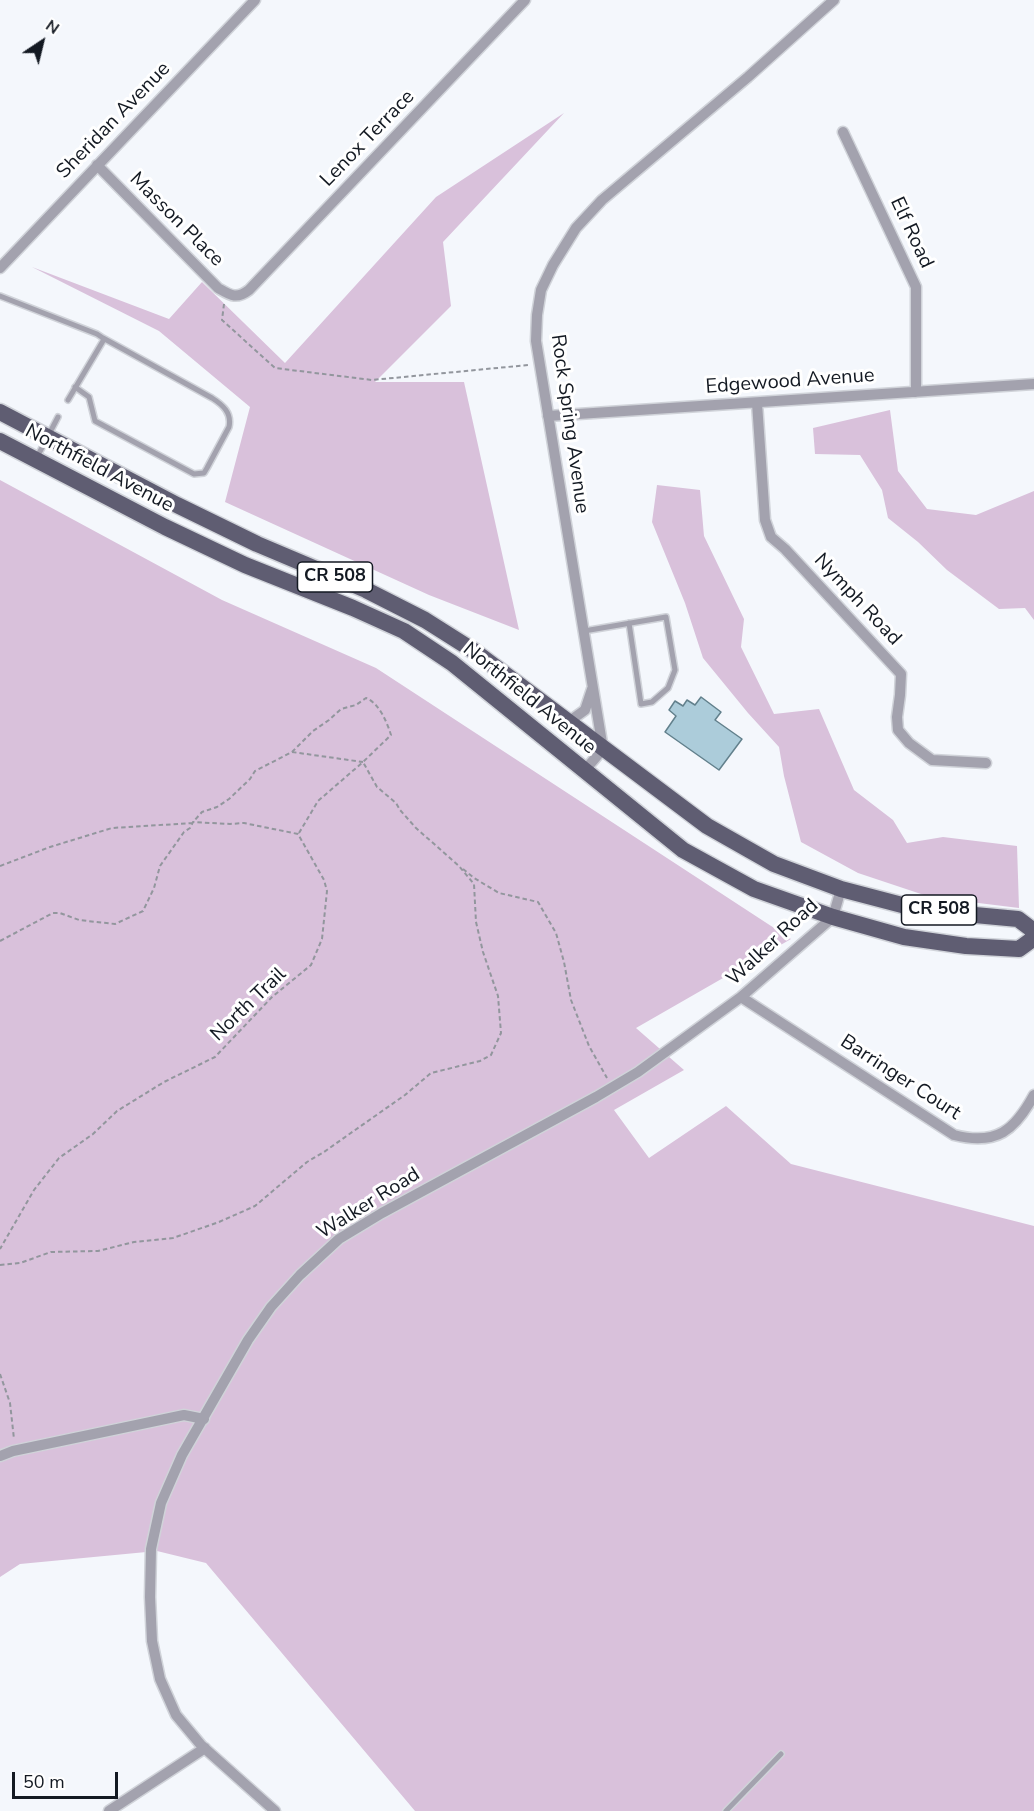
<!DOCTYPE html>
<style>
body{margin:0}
#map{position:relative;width:1034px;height:1811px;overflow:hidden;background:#f4f7fc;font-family:"Nunito Sans",sans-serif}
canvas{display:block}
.north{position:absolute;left:12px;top:12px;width:60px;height:60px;-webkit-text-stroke:4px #fff;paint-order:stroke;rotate:35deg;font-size:16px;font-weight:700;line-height:24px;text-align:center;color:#131922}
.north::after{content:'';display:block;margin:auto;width:21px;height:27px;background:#131922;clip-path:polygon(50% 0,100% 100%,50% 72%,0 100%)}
.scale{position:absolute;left:12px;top:1772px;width:106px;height:27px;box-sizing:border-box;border:3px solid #131922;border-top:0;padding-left:8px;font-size:18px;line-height:21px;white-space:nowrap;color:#131922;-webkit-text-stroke:4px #fff;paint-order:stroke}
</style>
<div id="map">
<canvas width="1034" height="1811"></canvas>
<div class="north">N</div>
<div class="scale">50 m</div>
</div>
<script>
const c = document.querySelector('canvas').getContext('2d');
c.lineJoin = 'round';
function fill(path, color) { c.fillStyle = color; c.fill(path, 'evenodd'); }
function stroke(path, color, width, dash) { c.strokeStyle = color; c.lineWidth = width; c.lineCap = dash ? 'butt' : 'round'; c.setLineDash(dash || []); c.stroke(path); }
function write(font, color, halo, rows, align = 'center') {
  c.font = font + ' "Nunito Sans",sans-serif'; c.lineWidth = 6; c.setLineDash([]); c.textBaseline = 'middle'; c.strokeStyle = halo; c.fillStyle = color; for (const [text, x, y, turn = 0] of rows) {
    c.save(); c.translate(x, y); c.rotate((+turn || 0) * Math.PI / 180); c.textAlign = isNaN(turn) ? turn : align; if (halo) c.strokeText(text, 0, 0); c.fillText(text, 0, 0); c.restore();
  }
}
const green = new Path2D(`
 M564 113 443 242 451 306 375 382H464L519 630 429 595 225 502 250 407 159 331 32 267 169 319 202 282 285 363 436 197Z
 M890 410 898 471 927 509 976 515 1034 491V620L1025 608 999 609 947 570 918 542 888 518 882 490 860 455 815 454 813 428Z
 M0 480 222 600 376 668 791 939 636 1028 684 1070 614 1110 649 1158 726 1106 791 1164 1034 1226V1811H415L206 1563 157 1551 20 1564 0 1577Z
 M657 485 700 490 704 536 744 619 741 647 774 714 819 709 854 790 893 820 907 843 943 837 1017 846 1019 908 930 897 858 873 801 842 784 776 779 747 748 713 703 658 685 603 652 522Z`);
const building = new Path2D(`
 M701 697 721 712 715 720 742 739 719 770 665 732 676 716 669 710 675 701 683 706 687 700 695 705Z`);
const path = new Path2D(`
 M224 304 222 320 275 368 372 380 528 365
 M292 752 363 762
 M299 833 318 801 363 762
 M0 866 50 847 112 828 193 823
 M463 869 474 878 499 893 538 902 556 933 564 962 571 1000 589 1046 607 1078
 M0 941 53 913H60L79 920 115 924 143 911 154 888 160 866 184 832 190 828 193 822 230 824 244 823 298 834 324 880 327 891 322 939 311 965 272 997 215 1057 164 1082 117 1111 93 1134 59 1158 34 1190 0 1249
 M0 1265 20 1263 51 1252 98 1251 134 1242 173 1238 219 1222 255 1206 307 1162 324 1152 348 1135 405 1095 431 1073 480 1061 491 1055 501 1033 498 996 483 952 476 922 474 884 459 866 416 828 400 810 396 803 377 787 363 762 391 735C387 722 379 703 366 698L356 705 341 709 329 720 313 731 292 752 255 771 250 779 229 799 217 807 202 812 193 822
 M0 1374 10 1403 14 1439`);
const service = new Path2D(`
 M0 296 97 334 103 338V341L68 400
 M75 387 89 397 95 421 194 474 204 473 207 468 229 427C232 413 223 405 212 398L103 338
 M36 459 58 417
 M584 631 666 617 675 670 668 688 652 702 641 704 629 623
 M726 1811 781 1754`);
const minor = new Path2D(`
 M843 132 916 287V392
 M97 165 218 288C230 295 236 300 249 290L525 0
 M0 268 255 0
 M757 403 765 520 771 537 785 549 901 674 900 695 897 717 898 730 909 743 932 760 986 763
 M548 416 1034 384
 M567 723 585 710 592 689
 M585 770 603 749 536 341 537 315 541 290 553 265 576 228 602 200 748 77 834 0
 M741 997 954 1135C997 1146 1015 1130 1034 1095
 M0 1456 13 1451 184 1415 204 1419
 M109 1811 205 1748
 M275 1811 201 1745 176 1715 160 1679 152 1641 150 1597 151 1549 161 1503 182 1455 248 1340 271 1307 300 1275 339 1239 382 1213 596 1097 638 1072 741 997 833 917 841 889`);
const primary = new Path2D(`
 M0 412 177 505 257 544 366 590 425 620 474 651 707 826 774 864 841 889 902 905 964 914 1018 919 1034 931
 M0 441 165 527 245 565 353 608 404 631 452 663 683 850 754 889 833 917 904 937 966 946 1019 949 1034 938`);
const shields = [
 [335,577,75],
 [939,910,75]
];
const shieldNames = [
 ["CR 508",335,577],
 ["CR 508",939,910]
];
const streetNames = [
 ["Sheridan Avenue",114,121,-46],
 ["Lenox Terrace",368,139,-46],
 ["Masson Place",176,220,45],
 ["Elf Road",911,233,65],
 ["Edgewood Avenue",790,382,-4],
 ["Rock Spring Avenue",569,424,82],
 ["Northfield Avenue",99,469,28],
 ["Nymph Road",857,600,47],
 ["Northfield Avenue",529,699,39],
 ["Walker Road",773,943,-43],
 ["North Trail",249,1005,-44],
 ["Barringer Court",900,1078,33],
 ["Walker Road",369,1204,-32]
];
fill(green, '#d9c1db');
fill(building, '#acccda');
stroke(building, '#62808c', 1.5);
stroke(service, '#d0d3d9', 8);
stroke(minor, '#d0d3d9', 13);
stroke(primary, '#d0d3d9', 19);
stroke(path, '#92969d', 2, [4.5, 3]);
stroke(service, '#a3a2ae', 5);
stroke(minor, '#a3a2ae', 10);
stroke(primary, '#5f5d72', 16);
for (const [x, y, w] of shields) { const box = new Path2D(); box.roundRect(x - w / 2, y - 15, w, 30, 4.5); c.fillStyle = '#fff'; c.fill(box); stroke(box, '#131922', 1.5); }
write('bold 18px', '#131922', null, shieldNames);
write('20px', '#131922', '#fff', streetNames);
</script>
